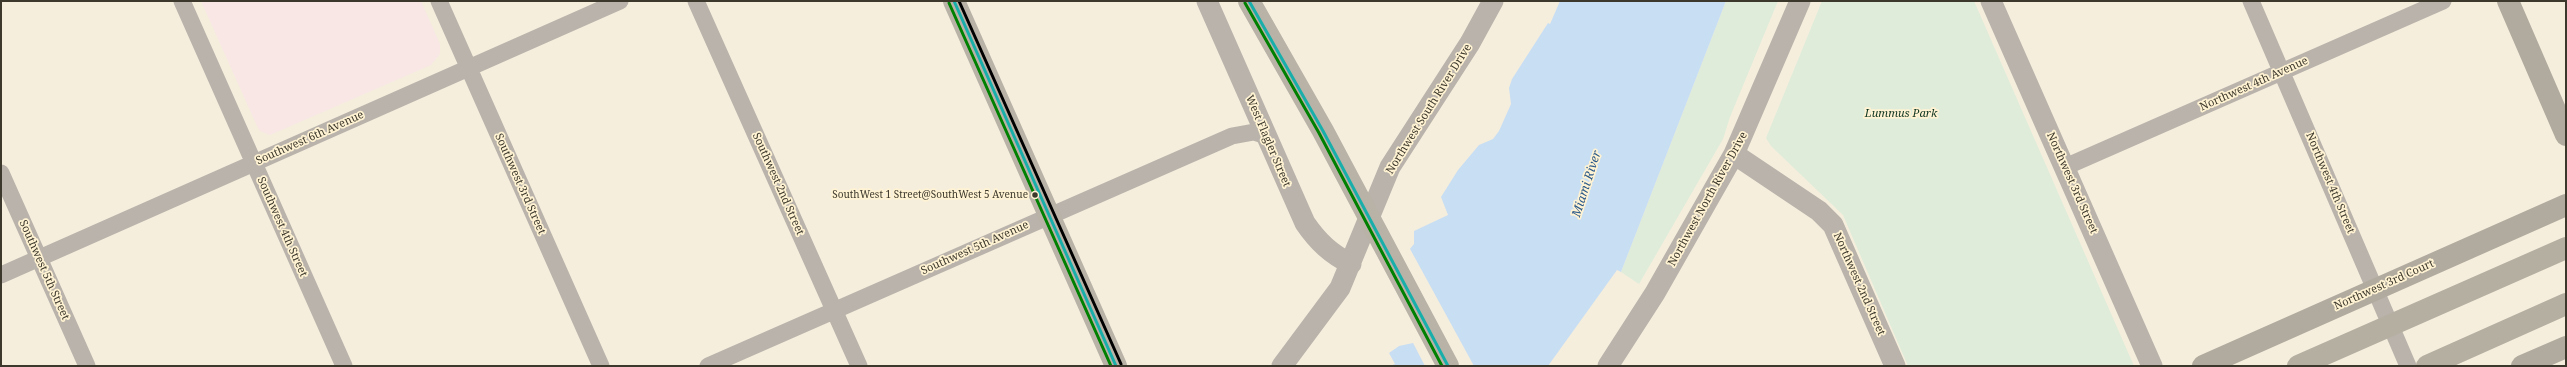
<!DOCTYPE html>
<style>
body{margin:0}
#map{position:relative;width:2567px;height:367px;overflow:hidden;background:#f5eedd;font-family:"Noto Serif",serif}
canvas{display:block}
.frame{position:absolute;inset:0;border:2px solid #3d382c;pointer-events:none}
</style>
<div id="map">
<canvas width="2567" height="367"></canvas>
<div class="frame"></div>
</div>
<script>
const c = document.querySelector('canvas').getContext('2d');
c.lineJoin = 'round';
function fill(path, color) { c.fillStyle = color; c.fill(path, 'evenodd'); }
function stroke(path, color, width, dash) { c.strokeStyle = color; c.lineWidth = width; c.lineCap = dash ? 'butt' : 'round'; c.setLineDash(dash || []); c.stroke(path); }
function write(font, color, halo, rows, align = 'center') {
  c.font = font + ' "Noto Serif",serif'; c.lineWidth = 3.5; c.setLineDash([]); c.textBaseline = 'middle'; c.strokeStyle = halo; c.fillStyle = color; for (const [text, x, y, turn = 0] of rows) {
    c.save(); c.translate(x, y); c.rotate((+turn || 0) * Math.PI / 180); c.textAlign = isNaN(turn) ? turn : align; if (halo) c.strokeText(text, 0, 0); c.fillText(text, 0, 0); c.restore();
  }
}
const education = new Path2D(`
 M201 1H421L440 44V54L431 65 270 135 260 131 257 126Z`);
const green = new Path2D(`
 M1726 1H1778L1730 117 1723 139 1639 284 1621 272Z
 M1822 1H1974L2134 366H1908L1843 215 1771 146 1766 138Z`);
const water = new Path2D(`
 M1560 1H1726L1621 272 1617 270 1548 366H1390L1395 364 1389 353 1399 346 1413 343C1429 315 1416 279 1409 250L1414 244V231L1448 215 1441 197 1458 170 1479 145 1493 139 1499 131 1511 104 1509 88 1512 79 1548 23 1550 24Z`);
const pier = new Path2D(`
 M1409 247 1474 366H1425L1412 341 1419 323 1416 281 1407 251Z`);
const minor = new Path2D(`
 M182 1 344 366
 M439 1 601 366
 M696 1 859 366
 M2251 1 2408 366
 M2065 167 2443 1
 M1 173 87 366
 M1 275 620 1
 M708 366 1232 136 1254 132 1266 136`);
const tertiary = new Path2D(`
 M1207 1 1305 223C1318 242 1331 254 1351 264
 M1991 1 2152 366
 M1734 154 1819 211 1833 225 1895 366
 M1282 366 1340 288 1390 167 1470 43 1493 1
 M1608 366 1655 293 1734 154 1800 1`);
const secondary = new Path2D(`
 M954 1 1116 366
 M1249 1 1323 131 1448 366`);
const primary = new Path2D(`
 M2508 1 2566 135
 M2203 366 2566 205
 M2522 366 2566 347`);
const motorway = new Path2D(`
 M2298 366 2566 248
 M2427 366 2566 304`);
const bus1 = new Path2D(`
 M954 1 1116 366
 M1249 1 1323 131 1448 366`);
const bus2 = new Path2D(`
 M949 3 1111 366
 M1245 3 1319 133 1442 366`);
const bus3 = new Path2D(`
 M959 1 1121 364`);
const markers = [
 [1035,195,3.5,"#3d382c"]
];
const busNames = [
 ["SouthWest 1 Street@SouthWest 5 Avenue",1028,195]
];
const streetNames = [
 ["Northwest 4th Avenue",2254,84,-24],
 ["Northwest South River Drive",1429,109,-58],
 ["Southwest 6th Avenue",310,138,-24],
 ["West Flagler Street",1268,141,67],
 ["Northwest 3rd Street",2072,183,66],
 ["Northwest 4th Street",2330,183,67],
 ["Southwest 3rd Street",520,184,66],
 ["Southwest 2nd Street",778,184,66],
 ["Northwest North River Drive",1708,199,-61],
 ["Southwest 4th Street",282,227,66],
 ["Southwest 5th Avenue",975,248,-24],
 ["Southwest 5th Street",44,270,66],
 ["Northwest 2nd Street",1859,284,66],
 ["Northwest 3rd Court",2384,285,-24]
];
const parkNames = [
 ["Lummus Park",1901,114]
];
const waterNames = [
 ["Miami River",1587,184,-72]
];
fill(education, '#f8e7e5');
fill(green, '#dfecda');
fill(water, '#c8def3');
fill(pier, '#f5eedd');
stroke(minor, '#b9b3ab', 17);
stroke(tertiary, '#b9b3ab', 21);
stroke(secondary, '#b8b2a7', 22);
stroke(primary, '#b1ab9f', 22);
stroke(motorway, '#b5afa2', 22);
stroke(bus1, '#18afab', 3);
stroke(bus2, '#008000', 3);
stroke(bus3, '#000', 3);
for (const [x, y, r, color] of markers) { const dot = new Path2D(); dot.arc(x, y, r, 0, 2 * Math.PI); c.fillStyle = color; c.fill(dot); stroke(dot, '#fff3d3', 1.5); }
write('10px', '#3d382c', '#fff3d3', busNames, 'right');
write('11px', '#3d382c', '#fff3d3', streetNames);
write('italic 11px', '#0c331f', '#fff3d3', parkNames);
write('italic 12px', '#295889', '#fff3d3', waterNames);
</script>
